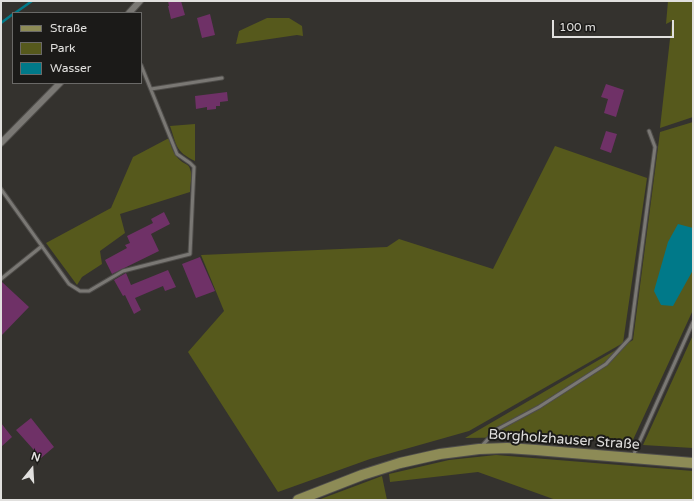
<!DOCTYPE html>
<meta charset="utf-8">
<style>
body{margin:0}
#map{position:relative;width:694px;height:501px;overflow:hidden;background:#34322e;font-family:"Varela Round",sans-serif}
canvas{display:block}
.frame{position:absolute;inset:0;border:2px solid #e1e0de;pointer-events:none}
.legend{position:absolute;left:12px;top:12px;width:130px;height:72px;box-sizing:border-box;background:#1b1a18;border:1px solid #6a6967;margin:0;padding:5px 7px;list-style:none;font-size:12px;color:#e1e0de}
.legend li{display:flex;align-items:center;gap:8px;height:20px}
.legend b{width:20px;border:1px solid #6a6967}
.north{position:absolute;left:12px;top:449px;width:40px;height:40px;-webkit-text-stroke:3px #1b1a18;paint-order:stroke;rotate:18deg;font-size:11px;font-weight:700;line-height:16px;text-align:center;color:#e1e0de}
.north::after{content:'';display:block;margin:auto;width:14px;height:18px;background:#e1e0de;clip-path:polygon(50% 0,100% 100%,50% 72%,0 100%)}
.scale{position:absolute;left:552px;top:20px;width:122px;height:18px;box-sizing:border-box;border:2px solid #e1e0de;border-top:0;padding-left:5px;font-size:12px;line-height:14px;white-space:nowrap;color:#e1e0de;-webkit-text-stroke:3px #1b1a18;paint-order:stroke}
</style>
<div id="map">
<canvas width="694" height="501"></canvas>
<div class="frame"></div>
<ul class="legend">
<li><b style="height:5px;background:#8d8b56"></b>Straße</li>
<li><b style="height:11px;background:#56591c"></b>Park</li>
<li><b style="height:11px;background:#007989"></b>Wasser</li>
</ul>
<div class="north">N</div>
<div class="scale">100 m</div>
</div>
<script>
const c = document.querySelector('canvas').getContext('2d');
c.lineJoin = 'round';
function fill(path, color) { c.fillStyle = color; c.fill(path, 'evenodd'); }
function stroke(path, color, width, dash) { c.strokeStyle = color; c.lineWidth = width; c.lineCap = dash ? 'butt' : 'round'; c.setLineDash(dash || []); c.stroke(path); }
function write(font, color, halo, rows, align = 'center') {
  c.font = font + ' "Varela Round",sans-serif'; c.lineWidth = 4; c.setLineDash([]); c.textBaseline = 'middle'; c.strokeStyle = halo; c.fillStyle = color; for (const [text, x, y, turn = 0] of rows) {
    c.save(); c.translate(x, y); c.rotate((+turn || 0) * Math.PI / 180); c.textAlign = isNaN(turn) ? turn : align; if (halo) c.strokeText(text, 0, 0); c.fillText(text, 0, 0); c.restore();
  }
}
const green = new Path2D(`
 M668 1H693V117L660 128 672 21 666 24Z
 M267 18H289L302 26 303 36 297 35 236 44 239 31Z
 M693 122V310L632 442 533 437 465 438 633 340 660 132Z
 M195 124V161C175 151 177 146 170 126Z
 M169 138C171 147 174 155 181 161 184 164 189 164 190 169 193 175 190 185 190 192L120 214 125 233 100 251 102 264 82 277 77 285 46 243 111 208 133 157Z
 M555 146 647 178 623 343 469 431 370 459 278 492 188 352 224 311 201 255 387 247 399 239 493 269Z
 M693 335V448L643 445Z
 M496 455 693 471V500H556L478 472 390 482 389 474 449 460Z
 M382 476 387 500H318Z`);
const water = new Path2D(`
 M678 224 693 228V270L673 306 661 305 654 291 668 242Z`);
const stream = new Path2D(`
 M15 13 32 1
 M1 23 13 14`);
const building = new Path2D(`
 M168 1H181L185 15 171 19 168 6H169Z
 M210 14 215 35 202 38 197 18Z
 M606 84 624 90 616 117 604 113 608 99 601 97Z
 M227 92 228 101 220 102V106H216V109L207 110V107L196 109 195 96Z
 M606 131 617 134 611 153 600 149Z
 M164 212 170 224 151 234 159 251 112 274 105 260 127 248 125 245 130 243 127 236 153 223 151 219Z
 M200 257 215 291 196 298 182 264Z
 M168 270 176 287 165 291 163 286 135 298 141 310 134 314 125 295 123 296 114 280 126 273 131 285Z
 M1 282H2L29 307 1 336Z
 M31 418 54 447 41 458 16 430Z
 M1 423 12 437 1 447Z`);
const service = new Path2D(`
 M151 89 222 78
 M1 189 69 284 80 291H89L123 271 190 254 194 167 190 163 177 154 141 65
 M1 279 42 246
 M481 447 496 430 539 407 606 364 630 338 655 147 649 131
 M633 456 693 322`);
const minor = new Path2D(`
 M129 13 140 1
 M1 143 60 83`);
const primary = new Path2D(`
 M298 500 362 475 400 463 440 454 479 449 507 448 536 450 693 463`);
const streetNames = [
 ["Borgholzhauser Straße",564,440,4]
];
fill(green, '#56591c');
fill(water, '#007989');
stroke(stream, '#007989', 2.5);
fill(building, '#6f3167');
stroke(service, '#4f4d4a', 5);
stroke(minor, '#4f4d4a', 8);
stroke(primary, '#4f4d4a', 12);
stroke(service, '#7a7874', 3);
stroke(minor, '#7a7874', 6);
stroke(primary, '#8d8b56', 10);
write('14px', '#e1e0de', '#1b1a18', streetNames);
</script>
